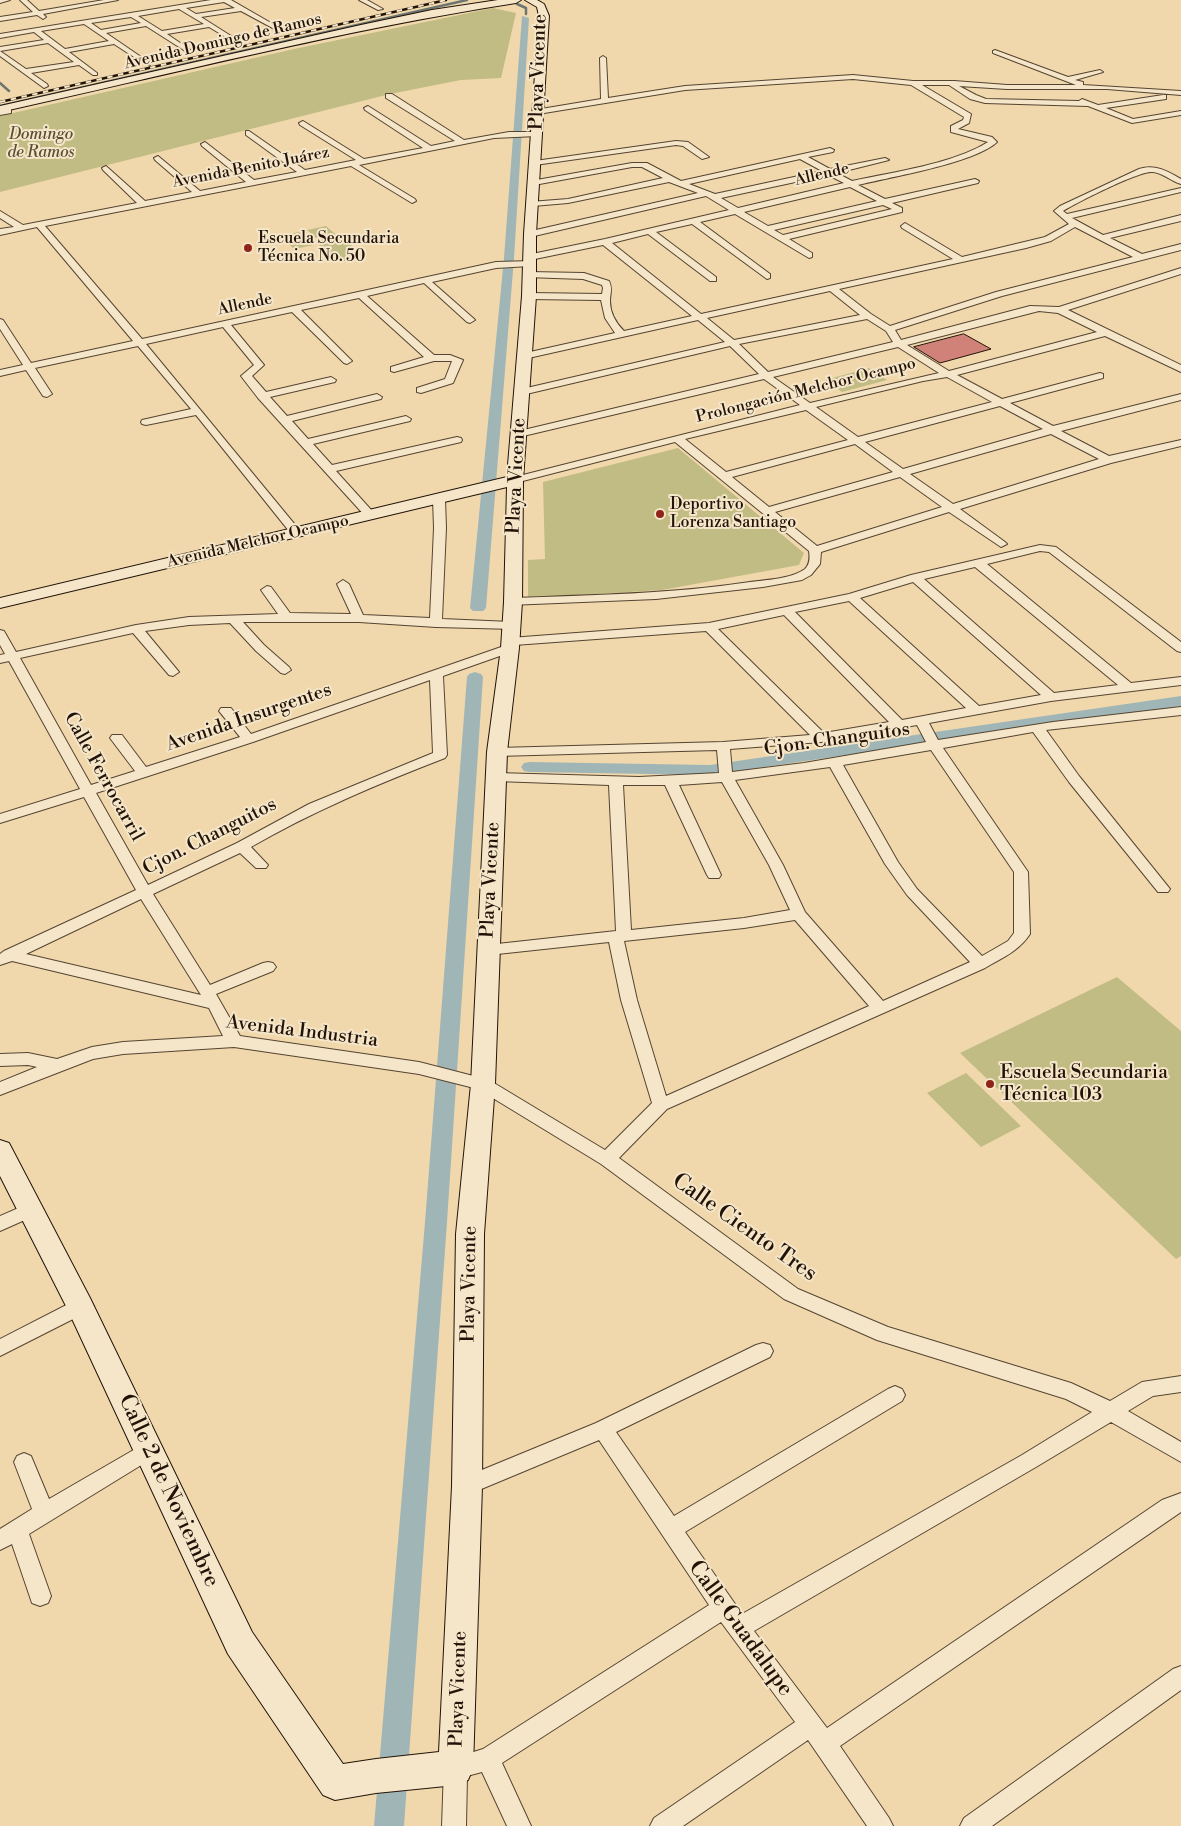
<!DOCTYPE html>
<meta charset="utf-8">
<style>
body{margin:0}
canvas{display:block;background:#f0d8ac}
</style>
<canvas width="1181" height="1826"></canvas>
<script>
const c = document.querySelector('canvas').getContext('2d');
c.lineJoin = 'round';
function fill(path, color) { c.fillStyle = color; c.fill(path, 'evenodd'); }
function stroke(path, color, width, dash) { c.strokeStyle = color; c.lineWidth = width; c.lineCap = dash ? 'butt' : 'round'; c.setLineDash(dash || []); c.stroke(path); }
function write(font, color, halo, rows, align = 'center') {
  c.font = font + ' "Libre Bodoni",serif'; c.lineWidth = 4; c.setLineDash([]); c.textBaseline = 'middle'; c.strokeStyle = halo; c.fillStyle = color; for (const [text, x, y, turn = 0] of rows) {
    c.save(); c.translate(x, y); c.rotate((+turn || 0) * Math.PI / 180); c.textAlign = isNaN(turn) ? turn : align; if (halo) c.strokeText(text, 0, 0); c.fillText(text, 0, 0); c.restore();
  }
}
const green = new Path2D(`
 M493 8 516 13 501 78 461 80 390 94 0 192V116L294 49Z
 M326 226 341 239 322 243 307 230Z
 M299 232 314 245 294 249 280 236Z
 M345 240 365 257 339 262 319 245Z
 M869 368 887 380 842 392 825 380Z
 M678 448 804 553 799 565 662 590 528 598V560L545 559 543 482Z
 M1117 977 1181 1031V1256L1176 1259 960 1053Z
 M966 1073 1021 1126 981 1147 927 1093Z`);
const stream = new Path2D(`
 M517 4 526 8V14
 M147 64 150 66
 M0 83 9 91
 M0 106 467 0`);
const canal = new Path2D(`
 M522 16 529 18 514 258 486 608 483 611H473L470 608 504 258Z
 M475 672 481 674 483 677 447 1222 404 1826H374L425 1222 467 677 469 674Z
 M1181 696V706L710 775 530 772 524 771 521 767 524 763 530 762 710 765Z`);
const building = new Path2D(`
 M964 334 991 349 940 363 914 347Z`);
const street = new Path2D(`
 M0 0H10L0 3Z
 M20 0H27L39 11 104 0H118L43 14 46 17 43 19 37 15 0 21V17L33 12Z
 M211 0H231L285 31 280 32 241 11 201 17 239 41 234 42 209 27 167 34 192 51 193 52 190 54 146 26 106 33 147 61V63H143L114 44 69 52 97 73V75H93L79 65 31 73 47 84 48 86 44 88 0 56V47L44 40 34 32 0 38V34ZM224 2 235 8 196 14 186 8ZM179 9 204 24 162 31 138 16ZM131 17 141 23 101 30 91 23ZM84 24 109 41 65 49 41 31ZM48 43 74 62 26 69 0 51Z
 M359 0H367L383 9 378 10Z
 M995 50 1068 77 1100 70 1103 72 1075 80 1083 82V85L1181 91V95L1107 89H1007L959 86 976 95 986 99 1079 101 1082 99 1098 105 1163 95H1166V99L1106 108 1133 119 1181 111V115L1132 123 1088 106 985 103 970 99 949 85H922L971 114 969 123 958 129 992 137 997 142C975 163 890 177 858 185L885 199 975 179 979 181 978 183 892 203 902 208V212L789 239 812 253V257L809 258 735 214 700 222 770 274V278L767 279 692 224 656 232 716 277V281H710L648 234 612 243 701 314 953 259 902 228 901 226 905 223 962 257 1045 237 1069 224 1054 211 1060 206 1139 169C1155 164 1167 171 1181 179V184C1171 181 1163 173 1153 172 1140 170 1076 203 1063 211L1067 214 1181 188V192L1072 218 1103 235 1181 215V221L1110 238 1142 254 1181 244V250L1002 296 895 330 901 340 1030 306 1059 307 1181 268V274L1068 310 1181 365V372L1105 336 957 375 1002 399 1100 373 1103 374V378L1010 403 1053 426 1181 394V400L1061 431 1109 456 1181 440V446L1111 463 960 509 1005 542 1007 544 1001 547 949 512 821 552 820 564 811 575 802 580 763 587 656 599 509 605 507 602 509 599 513 598C592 595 671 594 750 582 766 580 791 579 805 569 810 564 810 558 809 551L675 442 515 483 511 482 510 480 511 478 800 405 764 379 519 437 515 436 514 434 515 432 759 374 730 346 522 395 518 394V390L725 342 698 320 524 359 521 358V354L615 333 605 318 601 300 529 299 524 296 529 293 602 294 603 288 602 285 583 279 526 277 525 275 529 272 584 273 609 281C613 289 610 293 610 301 610 313 616 323 624 331L692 316 603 245 530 260 526 257 527 255 605 239 729 210 706 196 530 237 527 236V232L698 193 669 182 568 203 533 206H530V202L568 199 663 178 642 167H632L534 185H531V181L632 163H647L681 181 830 148 834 150 833 152 808 157 830 169 885 158 889 160 837 173 852 181C893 172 953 164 988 142L951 132V126L963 120 964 117 911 85 853 79 685 90 538 114 534 112 535 110 601 99 600 58 603 56 606 58 608 98 685 86 853 75 913 81H954L1007 85H1076L993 53V51ZM800 159 822 171 715 194 689 184ZM828 175 844 183 738 208 721 198ZM850 187 877 201 768 226 744 212ZM883 205 892 209 783 235 774 230ZM1075 227 1133 257 996 292 890 326 871 314 839 289 1026 248 1051 241ZM830 291 860 315 734 340 707 318ZM1039 311 1058 313 1097 332 949 371 907 345ZM867 319 886 331 893 342 768 372 739 344ZM898 347 939 373 810 403 773 377ZM947 377 992 402 858 437 816 407 923 381ZM1000 406 1043 429 903 469 865 442ZM806 410 848 440 726 472 685 439ZM1051 434 1099 459 953 504 910 474ZM855 444 893 472 769 507 732 477ZM900 477 942 507 817 546 775 512Z
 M386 94H392L464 140 509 132H537L541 134 537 136 494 138 359 165 415 199 416 201 412 203 351 166 45 226 142 339 496 262 533 261V265L530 266 496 268 432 282 473 318 475 320 470 323 467 322 424 283 367 296 434 355H450L463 360 453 383 421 393 417 392V388L445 379 452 361H434L394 372 391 371V367L424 357 359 298 301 310 352 361 347 364 344 363 292 312 231 325 264 365 252 376 266 392 331 377 336 380 335 382 270 397 287 416 377 394 382 397 381 399 292 421 308 439 406 416 411 419 410 421 313 444 332 465 457 437 461 438 462 440 461 442 336 471 374 513 376 515 374 517H366L258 398 241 376 254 365 223 327 146 344 301 532 303 534 301 536H293L196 415 146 425 142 424 141 422 142 420 191 409 138 346 35 368 52 394 47 397 43 396 26 370 0 376V370L23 365 0 329V319L3 320 31 363 133 341 37 227 0 235V229L14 227 0 218V211L23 225 137 203 103 170 102 168 106 166 145 201 192 192 155 160 154 158 158 156 200 191 246 182 202 146 201 144 205 142 254 180 297 172 246 135V131H249L305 170 356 160 300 125 299 123 303 121 364 159 423 148 365 110 364 108 368 106 431 146 455 141 386 98Z
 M8 109H11V113L0 115V111Z
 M676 141 688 142 709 157 702 159 683 146 676 145 535 165 531 163 535 161Z
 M439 496 445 499 446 528 442 619 511 622 517 626 515 629 436 627 359 622H243L264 645 289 667 291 670 285 674 281 673 256 651 230 623 189 625 145 631 179 672 173 676 169 675 133 633 20 658 91 785 135 771 110 738 112 735H122L146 767 240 737 219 711 221 708H231L251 734 507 645 504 642 510 638 709 623 849 594 911 575 1040 545 1056 547 1181 642V652L1177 651 1049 552 1040 551 987 564 1131 683 1181 677V685L1051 701 929 723 938 740 1053 722 1181 707V715L1046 730 1079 776 1170 889 1168 892H1158L1069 782 1033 732 943 748 1028 872 1030 934C1019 951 1002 958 985 968L667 1109 619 1158 798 1289 888 1327 1071 1383 1110 1401 1142 1382 1181 1376V1392L1153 1396 1128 1411 1181 1442V1462L1111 1422 1036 1467 754 1631 827 1728 1162 1500 1181 1493V1512L840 1746 889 1818 893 1826H867L808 1740 683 1826H650L654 1818 795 1722 721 1622 502 1763 531 1826H507L482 1772 467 1776 466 1826H442L444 1768 448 1760 483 1749 709 1605 599 1440 467 1495 460 1493 457 1486 460 1479 596 1423 756 1345 763 1343 770 1345 773 1351 770 1357 616 1432 674 1516 888 1389 895 1386 902 1389 905 1395 902 1401 685 1532 742 1614 1022 1455 1092 1412 1066 1399 877 1340 784 1299 601 1164 478 1089 419 1074 234 1047 123 1054 93 1059 0 1095V1082L37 1067 28 1065 0 1066V1054L28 1053 57 1059 92 1047 123 1042 223 1036 209 1008 12 961 0 965V954L4 951 136 890 84 797 0 823V814L80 789 9 661 0 663V655L5 654 0 645V630L4 631 16 652 136 625 189 617 278 614 261 590 267 586 271 587 290 613 351 614 337 584 343 580 349 584 363 615 430 618 434 528 433 499ZM975 567 1118 685 1054 693 924 579ZM913 582 1041 695 979 706 860 598ZM849 601 966 708 902 720 795 612ZM784 615 889 722 824 733 718 629ZM706 631 810 735 723 742 497 748 490 752 497 756 717 750 719 773 639 777 496 773 489 777 496 781 609 785 616 931 488 945 483 946 480 950 483 954 488 955 609 942 621 1000 652 1103 605 1150 489 1080 419 1062 240 1036 216 994 273 971 276 967 273 963 268 962 263 963 210 985 153 894 240 853 256 868H266L268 865 251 847C313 811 378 784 445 758L447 755 443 676 514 651 516 648 514 645ZM430 680 433 753 309 804 237 843 148 885 96 793 253 742ZM917 725 926 742 804 763 732 772 730 749 821 742ZM931 750 1014 872V933L1008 941 982 956 917 889 898 862 843 765ZM830 767 885 864 907 895 970 962 883 1001 805 912 783 865 735 780ZM722 782 769 865 790 910 744 918 631 930 623 785H665L707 875 709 878H719L721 875 679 785ZM141 899 201 995 26 954ZM795 920 869 1006 666 1096 637 1000 624 941 744 928Z
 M30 1203 36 1205 39 1210 36 1215 0 1231V1216Z
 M80 1298 87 1300 89 1306 87 1312 0 1356V1339Z
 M149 1441 156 1444 159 1450 156 1456 29 1534 51 1596 48 1603 40 1606 32 1603 12 1544 0 1550V1529L32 1509 14 1462 17 1456 24 1453 31 1456 49 1499Z
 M1181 1666V1690L992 1826H960L964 1818 1173 1669Z`);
const secondary = new Path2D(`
 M498 0H521L516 3C342 30 171 74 0 112V106L361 25 432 10Z
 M525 0H537L544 4 549 16 536 234V296L523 480 522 602 519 648 507 752 495 1084 484 1234 482 1486 473 1768 468 1780 456 1785 376 1793 335 1800 323 1795 228 1654 67 1308 0 1176V1140L9 1143 90 1298 252 1632 343 1764 376 1759 439 1752 452 1486 456 1234 471 1084 487 752 501 648 504 602 507 487 0 608V598L507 477 522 296 524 234 539 16 537 7Z`);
const rail = new Path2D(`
 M0 102 446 0`);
const markers = [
 [248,248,5,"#8f2418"],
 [660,514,5,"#8f2418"],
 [990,1084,5,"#8f2418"]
];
const farStreetnames = [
 ["Avenida Domingo de Ramos",223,42,-13],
 ["Avenida Benito Juárez",251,168,-11],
 ["Allende",822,175,-13],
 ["Allende",245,305,-12],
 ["Prolongación Melchor Ocampo",806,391,-14],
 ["Avenida Melchor Ocampo",258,542,-13]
];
const farParknames = [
 ["Domingo",41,135],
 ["de Ramos",41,153]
];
const farPoinames = [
 ["Escuela Secundaria",258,239],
 ["Técnica No. 50",258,257],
 ["Deportivo",670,505],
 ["Lorenza Santiago",670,523]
];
const streetNames = [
 ["Playa Vicente",539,72,-88],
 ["Playa Vicente",517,476,-87],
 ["Avenida Insurgentes",249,718,-19],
 ["Cjon. Changuitos",837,740,-8],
 ["Calle Ferrocarril",103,777,61],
 ["Cjon. Changuitos",210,837,-27],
 ["Playa Vicente",491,880,-87],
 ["Avenida Industria",302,1032,7],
 ["Playa Vicente",470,1284,-89],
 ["Playa Vicente",459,1689,-88]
];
const poiNames = [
 ["Escuela Secundaria",1000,1073],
 ["Técnica 103",1000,1095]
];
const nearStreetnames = [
 ["Calle Ciento Tres",744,1228,35],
 ["Calle 2 de Noviembre",168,1491,65],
 ["Calle Guadalupe",740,1629,54]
];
fill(green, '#c1bc84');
stroke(stream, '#6d7570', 2.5);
fill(canal, '#a0b6b6');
fill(building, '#d18278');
stroke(building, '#211308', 1);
stroke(street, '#554431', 2);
stroke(secondary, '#211308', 2);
fill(street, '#f5e6c9');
fill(secondary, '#f5e6c9');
stroke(rail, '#211308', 2.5);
stroke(rail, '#f5e6c9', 2, [5.5]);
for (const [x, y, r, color] of markers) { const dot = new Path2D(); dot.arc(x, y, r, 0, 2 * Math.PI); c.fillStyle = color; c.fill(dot); stroke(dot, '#f5e6c9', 2); }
write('16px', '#211308', '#f5e6c9', farStreetnames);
write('italic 16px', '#594e33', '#f5e6c9', farParknames);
write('16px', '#211308', '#f5e6c9', farPoinames, 'left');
write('19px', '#211308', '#f5e6c9', streetNames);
write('19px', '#211308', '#f5e6c9', poiNames, 'left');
write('22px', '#211308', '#f5e6c9', nearStreetnames);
</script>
